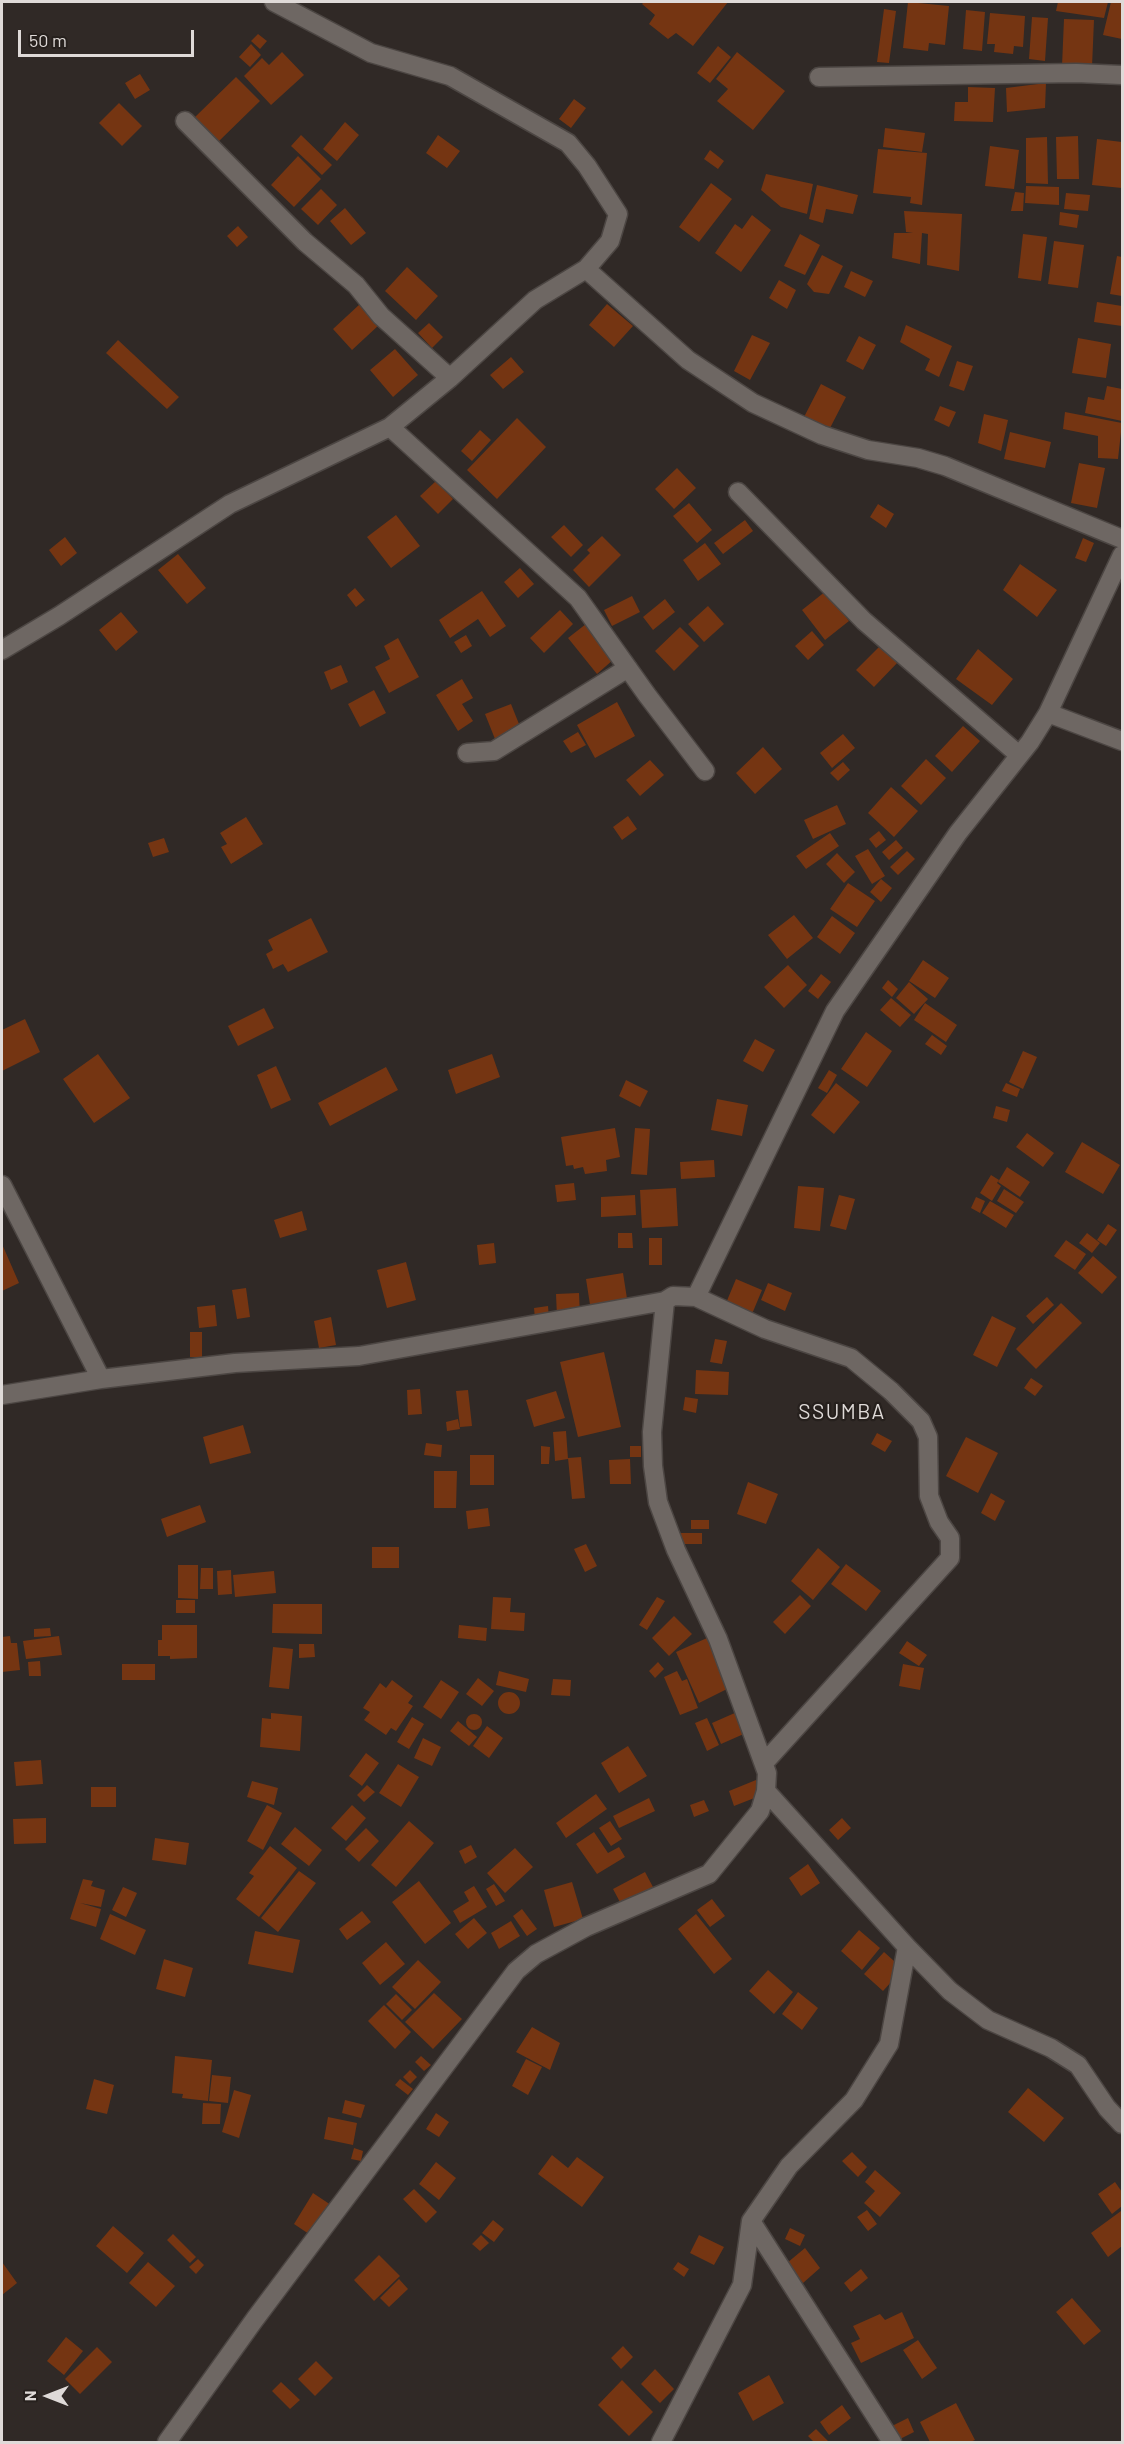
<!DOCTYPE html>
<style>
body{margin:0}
#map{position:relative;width:1124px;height:2444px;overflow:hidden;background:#302926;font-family:Barlow,sans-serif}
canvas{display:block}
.frame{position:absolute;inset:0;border:3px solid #dfdad8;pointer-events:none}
.north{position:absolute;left:18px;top:2366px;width:60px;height:60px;-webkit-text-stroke:4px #26201d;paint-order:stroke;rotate:270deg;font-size:16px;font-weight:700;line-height:24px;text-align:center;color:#dfdad8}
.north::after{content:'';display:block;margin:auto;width:21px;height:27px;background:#dfdad8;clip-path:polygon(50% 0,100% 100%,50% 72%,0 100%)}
.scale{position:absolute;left:18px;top:30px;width:176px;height:27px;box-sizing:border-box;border:3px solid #dfdad8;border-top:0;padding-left:8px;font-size:18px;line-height:21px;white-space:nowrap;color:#dfdad8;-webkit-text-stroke:4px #26201d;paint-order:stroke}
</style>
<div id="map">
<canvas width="1124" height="2444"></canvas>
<div class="frame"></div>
<div class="north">N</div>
<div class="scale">50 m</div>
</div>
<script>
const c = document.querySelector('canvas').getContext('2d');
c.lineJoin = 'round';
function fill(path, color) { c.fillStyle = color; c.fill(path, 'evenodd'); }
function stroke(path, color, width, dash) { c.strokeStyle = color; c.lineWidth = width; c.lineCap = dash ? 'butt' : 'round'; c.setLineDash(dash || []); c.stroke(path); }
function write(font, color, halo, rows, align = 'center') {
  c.font = font + ' Barlow,sans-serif'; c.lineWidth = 4.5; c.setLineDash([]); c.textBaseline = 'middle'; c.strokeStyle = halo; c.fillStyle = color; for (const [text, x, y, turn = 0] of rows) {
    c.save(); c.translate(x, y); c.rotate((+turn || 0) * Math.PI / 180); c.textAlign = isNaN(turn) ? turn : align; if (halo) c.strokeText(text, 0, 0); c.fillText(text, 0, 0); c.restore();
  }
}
const building = new Path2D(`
 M644 2H728L693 46 676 33 668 39 649 24 655 15 642 4Z
 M908 2 949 6 945 45 929 43 928 51 903 48Z
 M1058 2H1108L1104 18 1056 11Z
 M1111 2H1122V39L1103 35Z
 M884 9 896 11 889 63 877 62Z
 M966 10 985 12 982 51 963 49Z
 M990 13 1025 16 1023 47 1014 46 1013 54 994 52 995 44H987Z
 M1032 17 1048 18 1045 61 1029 59Z
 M1064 19 1094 20 1092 67 1062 66Z
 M258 34 267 41 260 49 251 41Z
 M251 44 261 55 250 67 239 57Z
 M718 46 731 57 710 83 697 73Z
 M282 52 304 75 271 105 244 76 262 58 269 65Z
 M737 52 785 91 753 130 717 101 728 89 716 79Z
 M140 74 150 90 135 99 125 83Z
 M236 77 260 101 217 143 193 119Z
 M1046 83 1045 108 1007 112 1006 88Z
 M968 87 995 88 993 122 954 121 955 102H968Z
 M574 99 586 108 571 128 559 119Z
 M119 103 142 126 122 146 99 123Z
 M345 122 359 135 337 161 323 149Z
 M885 128 925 133 922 152 883 147Z
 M301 135 332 165 322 175 291 146Z
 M438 135 460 151 447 168 426 153Z
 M1078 136 1079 179H1057L1056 137Z
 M1047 137 1048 184 1026 183V138Z
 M1097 139 1122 142V188L1092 185Z
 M990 146 1019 150 1014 189 985 186Z
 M878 149 927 153 922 205 910 203 911 197 873 193Z
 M710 150 724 161 718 169 704 159Z
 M298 156 321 179 294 207 271 185Z
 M766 174 813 184 807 214 781 207 761 190Z
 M711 183 732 199 699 242 679 227Z
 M817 185 858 195 853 214 826 209 823 223 809 219Z
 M1026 186 1059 187V205L1025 203Z
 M321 189 337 205 318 225 301 209Z
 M1015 192 1024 193 1023 211H1011Z
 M1066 193 1090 195 1088 211 1064 209Z
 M345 208 366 233 351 245 330 221Z
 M904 211 962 214 959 271 927 265 928 234 922 233 920 264 892 258 894 233H913L906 232Z
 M1060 212 1079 215 1077 228 1059 225Z
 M752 215 771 230 741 272 715 253 735 224 742 229Z
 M238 226 248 237 237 247 227 236Z
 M800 234 820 245 805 275 784 266Z
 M1023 234 1047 237 1041 281 1018 278Z
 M1054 241 1084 245 1078 288 1048 284Z
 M822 255 843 266 829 294 814 292 807 284Z
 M1117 256 1122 257V296L1110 294Z
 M407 267 438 296 416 320 385 291Z
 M851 271 873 281 865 297 844 287Z
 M779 280 796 290 787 309 769 298Z
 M1097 302 1122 306V326L1094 322Z
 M360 304 379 325 352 350 333 329Z
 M607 304 633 326 614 347 589 325Z
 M429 323 443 337 432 348 418 333Z
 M906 325 952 346 939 377 925 370 930 359 900 342Z
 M752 335 770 343 750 380 734 371Z
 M859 336 876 345 863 370 846 361Z
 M1078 338 1111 344 1106 378 1072 373Z
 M118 340 179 397 167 409 106 353Z
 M395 349 418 375 393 397 370 370Z
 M511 357 524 372 503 389 490 375Z
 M957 361 973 366 964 391 949 386Z
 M821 384 846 397 829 430 804 417Z
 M1107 386 1122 389V421L1085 413 1088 397 1104 400Z
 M940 406 956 412 949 427 934 420Z
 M1065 412 1122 423 1118 459 1098 458V436L1063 429Z
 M984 414 1008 420 1001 451 978 443Z
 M517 418 546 447 497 499 467 470Z
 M480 430 491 440 472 461 461 451Z
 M1010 432 1051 442 1045 468 1004 459Z
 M1079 463 1105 468 1097 508 1071 503Z
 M677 468 696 488 674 509 655 489Z
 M436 481 453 499 438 514 420 496Z
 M689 503 712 530 697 543 673 516Z
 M878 504 894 514 886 528 870 517Z
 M396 515 420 546 391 568 367 537Z
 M745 520 753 531 723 554 714 543Z
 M564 525 583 545 571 557 551 537Z
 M602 536 621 555 589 587 573 570 590 553 587 550Z
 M65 537 77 553 61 566 49 550Z
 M1083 538 1094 543 1086 562 1075 558Z
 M705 543 721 564 698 581 683 560Z
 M178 554 206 588 187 604 158 570Z
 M1020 564 1057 590 1037 617 1003 590Z
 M520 568 534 584 518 598 504 582Z
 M355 588 365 600 356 607 347 595Z
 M482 591 506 626 490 637 478 619 450 638 439 620Z
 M826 591 849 621 825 640 802 610Z
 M632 596 640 612 612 626 604 610Z
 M665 599 675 612 653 630 643 617Z
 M708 606 724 624 704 642 688 624Z
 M560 610 573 624 544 653 530 638Z
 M121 612 138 632 116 651 99 630Z
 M586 624 614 659 597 674 568 638Z
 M680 627 699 646 674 671 655 651Z
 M812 631 824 645 808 660 795 646Z
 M466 635 472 646 461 653 454 642Z
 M398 638 419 677 389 693 375 667 390 659 384 646Z
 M882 644 899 661 874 687 856 670Z
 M978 649 1013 679 992 705 956 679Z
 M341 665 348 682 331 690 324 672Z
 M462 679 473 698 462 704 473 721 458 731 436 695Z
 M374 690 386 713 360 727 348 704Z
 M617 702 635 736 595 758 577 725Z
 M511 704 521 729 495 739 485 714Z
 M963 726 980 741 952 772 935 756Z
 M578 732 586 745 571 753 563 741Z
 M843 734 855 748 832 768 820 753Z
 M763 747 782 769 755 794 736 773Z
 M926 759 946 778 921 805 901 786Z
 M650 760 664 775 640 796 626 780Z
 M843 762 850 770 838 781 830 773Z
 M891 787 918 811 894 837 868 813Z
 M837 805 846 824 813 839 804 820Z
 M628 816 637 829 622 840 613 827Z
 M246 817 263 844 231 864 221 847 227 844 220 833Z
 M879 831 886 840 876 848 869 839Z
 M830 833 839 846 806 869 796 856Z
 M164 838 169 852 153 857 148 843Z
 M896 840 903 848 889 860 882 852Z
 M868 849 885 876 872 884 855 856Z
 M907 851 915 859 898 875 890 867Z
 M837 853 855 872 844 883 826 864Z
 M881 879 892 888 881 902 870 892Z
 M848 883 875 901 857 927 830 909Z
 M794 915 813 938 787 959 768 935Z
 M832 916 855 933 840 954 817 937Z
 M311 918 328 952 288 972 283 964 273 969 266 954 273 950 268 940Z
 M923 960 949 978 935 998 909 981Z
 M788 965 807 985 784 1008 764 987Z
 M821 974 831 982 818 999 808 991Z
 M888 980 898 989 892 997 882 988Z
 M909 982 928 999 914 1014 896 998Z
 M891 998 911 1015 900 1027 880 1010Z
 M925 1003 957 1025 946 1042 914 1020Z
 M264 1008 274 1028 238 1046 228 1026Z
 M25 1019 40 1052 2 1071V1030Z
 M866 1032 892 1051 867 1087 841 1069Z
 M932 1035 947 1046 941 1055 925 1044Z
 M755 1039 775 1050 763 1072 743 1061Z
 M1023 1051 1037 1057 1023 1089 1009 1082Z
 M98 1054 130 1098 94 1123 63 1079Z
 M492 1054 500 1077 456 1094 448 1070Z
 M276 1066 291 1100 271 1109 257 1075Z
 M386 1067 398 1090 330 1126 318 1103Z
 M829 1070 837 1075 827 1093 818 1088Z
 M626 1080 648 1091 640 1107 619 1096Z
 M836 1083 860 1102 834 1134 811 1115Z
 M1006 1083 1020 1089 1017 1097 1002 1091Z
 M717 1099 748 1105 742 1136 711 1130Z
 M996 1106 1010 1110 1007 1122 993 1118Z
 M615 1128 620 1157 606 1160 607 1171 585 1174 583 1167 574 1169 573 1165 566 1166 561 1137Z
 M635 1128 650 1129 647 1175 631 1174Z
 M1027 1133 1054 1153 1043 1167 1016 1147Z
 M1082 1142 1120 1165 1103 1194 1065 1172Z
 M714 1160 715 1177 681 1179 680 1162Z
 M1007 1167 1030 1182 1020 1197 998 1182Z
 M991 1175 999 1180 997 1183 1001 1186 992 1201 980 1193Z
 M574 1183 576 1200 557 1202 555 1185Z
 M798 1186 824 1188 820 1231 794 1228Z
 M676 1188 678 1226 642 1228 640 1190Z
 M1004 1189 1024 1202 1016 1213 997 1201Z
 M635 1195 636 1215 601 1217V1197Z
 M839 1195 855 1199 846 1230 830 1226Z
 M976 1197 985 1201 980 1213 971 1208Z
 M990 1201 1014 1215 1006 1228 982 1213Z
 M302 1211 307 1230 280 1238 274 1220Z
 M1108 1224 1117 1230 1106 1246 1097 1240Z
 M618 1233H632L633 1248H618Z
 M1087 1233 1100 1243 1092 1253 1079 1243Z
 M649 1238H662V1265H649Z
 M1066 1240 1086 1254 1075 1270 1054 1256Z
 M494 1243 496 1263 479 1265 477 1245Z
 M2 1244 19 1283 2 1291Z
 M1093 1256 1117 1277 1102 1294 1078 1273Z
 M406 1262 416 1300 387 1308 377 1270Z
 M623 1273 628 1305 591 1311 586 1279Z
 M736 1279 762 1290 752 1314 726 1303Z
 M768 1283 792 1293 785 1311 761 1300Z
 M246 1288 250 1317 237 1319 232 1290Z
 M579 1293 580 1317H557L556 1294Z
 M1047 1297 1054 1305 1033 1324 1026 1316Z
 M1061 1303 1082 1323 1036 1369 1016 1349Z
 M215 1305 217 1326 199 1328 197 1307Z
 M548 1306 549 1318 535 1319 534 1308Z
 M992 1316 1016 1328 997 1367 973 1355Z
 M331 1317 336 1345 319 1348 314 1321Z
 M190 1332H202V1357H190Z
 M715 1339 727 1341 722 1364 710 1362Z
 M604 1352 621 1427 578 1437 560 1362Z
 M696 1370 729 1372 728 1395 695 1394Z
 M1031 1378 1043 1386 1035 1396 1024 1388Z
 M420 1389 422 1414 408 1415 407 1390Z
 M468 1390 472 1426 460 1427 456 1391Z
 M556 1391 565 1418 534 1427 526 1400Z
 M685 1397 698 1399 696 1413 683 1410Z
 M458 1419 460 1429 447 1431 446 1422Z
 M243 1425 251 1453 210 1464 203 1437Z
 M566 1431 568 1459 555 1461 553 1432Z
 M877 1433 892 1441 885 1452 871 1444Z
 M966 1437 998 1453 978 1493 946 1476Z
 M426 1443 442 1445 441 1457 424 1455Z
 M541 1446 550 1447 549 1464H541Z
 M630 1446H641V1457H630Z
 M470 1455H494V1485H470Z
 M581 1457 585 1498 572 1499 568 1458Z
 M630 1459 631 1484H610L609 1460Z
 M434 1471H457L456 1508H434Z
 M748 1482 778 1494 766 1524 737 1514Z
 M991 1493 1005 1501 995 1521 981 1513Z
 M200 1505 206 1522 167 1537 161 1519Z
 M488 1508 490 1526 468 1529 466 1511Z
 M691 1520H709V1529H691Z
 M680 1533H702V1544H681Z
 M586 1544 597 1566 585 1572 574 1549Z
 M372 1547H399V1568H372Z
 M818 1548 840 1567 813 1600 791 1581Z
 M846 1564 881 1591 866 1611 831 1584Z
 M178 1565H198V1599L178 1598Z
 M201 1568H213V1589H200Z
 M231 1570 232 1594 218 1595 217 1571Z
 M274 1571 276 1593 235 1597 233 1575Z
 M800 1595 811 1606 785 1634 773 1622Z
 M493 1597 511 1598 510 1612 525 1613 524 1631 491 1629Z
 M657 1597 665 1601 647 1630 639 1625Z
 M176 1600H195V1613H176Z
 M273 1604H322V1634L272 1633Z
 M674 1616 692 1634 669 1656 652 1638Z
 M162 1625H197V1658L170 1659V1656H158V1640H162Z
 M459 1625 487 1628 486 1641 458 1638Z
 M50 1628 51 1636 34 1637V1629Z
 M10 1636 11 1643H17L20 1670 2 1672V1637Z
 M59 1636 62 1655 26 1659 23 1641Z
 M707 1638 729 1688 699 1703 676 1652Z
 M907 1641 927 1655 919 1666 899 1653Z
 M299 1644H314L315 1657 299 1658Z
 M273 1647 293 1649 289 1689 269 1687Z
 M40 1661 41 1676H29L28 1662Z
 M658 1662 664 1669 655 1678 649 1671Z
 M122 1664H155V1680H122Z
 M903 1664 924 1668 920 1690 899 1686Z
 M499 1671 529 1679 526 1692 496 1685Z
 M677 1671 682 1681 687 1679 698 1708 680 1715 664 1677Z
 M478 1678 494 1691 482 1706 466 1694Z
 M553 1679 571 1680 570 1696 551 1695Z
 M392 1680 413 1696 408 1703 413 1706 396 1731 391 1728 386 1735 364 1720 370 1712 363 1708 380 1683 386 1688Z
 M441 1680 459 1692 441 1719 423 1707Z
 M498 1703a11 11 0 1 1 22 0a11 11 0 1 1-22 0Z
 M737 1712 746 1733 721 1744 712 1723Z
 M271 1713 302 1716 300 1751 260 1747 262 1718 271 1719Z
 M466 1722a8 8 0 1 1 16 0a8 8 0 1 1-16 0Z
 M412 1717 424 1724 409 1749 397 1742Z
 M707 1718 719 1745 707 1751 695 1723Z
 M458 1721 477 1737 469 1746 450 1731Z
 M487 1726 503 1738 489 1758 473 1746Z
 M423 1738 441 1747 432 1766 414 1758Z
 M628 1746 647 1776 619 1793 601 1763Z
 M366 1753 379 1763 362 1786 349 1776Z
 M41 1760 43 1784 16 1786 14 1762Z
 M398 1764 419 1777 401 1807 379 1793Z
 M756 1780 762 1795 734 1806 729 1791Z
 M252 1781 278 1788 274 1805 247 1797Z
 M367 1785 375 1792 364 1802 357 1795Z
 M91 1787H116V1807H91Z
 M596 1794 607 1809 566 1838 556 1823Z
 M649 1798 655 1811 619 1828 613 1816Z
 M704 1800 709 1811 694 1817 690 1805Z
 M267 1805 282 1813 263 1850 247 1841Z
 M352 1805 366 1818 346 1841 331 1828Z
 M46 1818V1843L14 1844 13 1819Z
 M842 1818 851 1828 838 1840 829 1830Z
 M409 1821 434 1843 396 1887 371 1865Z
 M610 1821 622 1839 611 1846 599 1828Z
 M295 1827 322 1850 309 1866 281 1844Z
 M366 1828 379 1841 359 1862 345 1849Z
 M594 1832 608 1853 619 1847 625 1857 597 1874 576 1844Z
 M155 1838 189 1843 186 1865 152 1860Z
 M471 1845 477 1857 465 1864 459 1851Z
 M270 1846 297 1868 259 1917 236 1899 254 1876 249 1873Z
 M515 1848 533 1867 505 1893 487 1873Z
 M808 1864 820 1883 801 1896 789 1878Z
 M299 1871 316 1883 278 1932 261 1918Z
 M645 1872 653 1887 621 1904 613 1889Z
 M83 1879 93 1881 91 1886 105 1890 101 1907 80 1903 101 1909 96 1927 70 1919Z
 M419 1881 451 1923 425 1944 392 1902Z
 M572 1882 583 1919 554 1927 544 1890Z
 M494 1884 505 1901 496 1906 486 1889Z
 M474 1886 487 1907 460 1923 453 1911 469 1901 464 1892Z
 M123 1887 137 1893 126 1917 112 1910Z
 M712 1899 725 1916 710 1927 697 1910Z
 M522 1909 537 1929 527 1936 513 1916Z
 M362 1911 371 1922 347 1940 339 1929Z
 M110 1914 146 1930 135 1955 100 1939Z
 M696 1914 732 1959 714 1974 678 1929Z
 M474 1918 487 1933 468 1949 455 1934Z
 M511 1921 520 1936 499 1949 491 1933Z
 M859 1930 880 1948 862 1970 841 1951Z
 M255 1931 300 1940 293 1973 248 1964Z
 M386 1942 405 1964 380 1985 362 1963Z
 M884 1952 903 1969 883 1991 864 1974Z
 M164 1959 193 1968 185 1997 156 1989Z
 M418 1960 441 1982 415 2009 392 1987Z
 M768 1970 793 1992 774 2014 749 1991Z
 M798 1992 818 2008 802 2030 782 2014Z
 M434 1993 462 2019 433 2049 405 2022Z
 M396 1994 412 2010 402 2020 386 2004Z
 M384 2005 411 2032 395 2049 368 2021Z
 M532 2027 560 2043 550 2070 516 2052Z
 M175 2056 212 2060 208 2101 182 2098 183 2094 172 2093Z
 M421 2056 431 2065 424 2071 415 2062Z
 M526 2059 542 2067 528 2095 512 2086Z
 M410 2070 417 2077 410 2084 403 2077Z
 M212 2075 231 2077 228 2103 209 2101Z
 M94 2079 114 2085 107 2114 86 2109Z
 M400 2079 413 2089 408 2095 395 2085Z
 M1028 2088 1064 2118 1044 2142 1008 2112Z
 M234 2090 251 2095 239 2138 222 2132Z
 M345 2100 365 2105 361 2118 342 2113Z
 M203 2103 221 2104 220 2124H202Z
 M436 2113 449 2122 439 2137 426 2129Z
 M328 2117 357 2123 353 2145 324 2139Z
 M354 2148 363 2151 361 2161 351 2159Z
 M852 2152 867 2167 858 2177 842 2161Z
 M552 2155 568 2168 577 2157 604 2177 582 2207 538 2174Z
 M436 2162 456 2178 439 2200 419 2184Z
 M875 2170 901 2193 880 2217 864 2203 875 2191 865 2182Z
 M1115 2182 1122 2192V2206L1112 2214 1098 2194Z
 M414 2189 437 2212 426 2223 403 2199Z
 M313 2193 331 2205 312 2236 294 2224Z
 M867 2210 877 2224 868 2231 857 2217Z
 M1121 2211 1122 2246 1108 2257 1091 2233Z
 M493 2220 504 2229 494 2242 482 2233Z
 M113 2226 144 2253 127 2273 96 2246Z
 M790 2228 805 2235 800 2246 785 2239Z
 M173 2234 196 2257 190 2263 167 2240Z
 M481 2235 489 2243 480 2251 472 2244Z
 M699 2235 724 2247 714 2265 690 2253Z
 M805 2248 820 2268 803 2283 787 2263Z
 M379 2255 400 2276 374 2301 354 2280Z
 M198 2259 204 2265 196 2274 189 2267Z
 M2 2262 17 2283 2 2295Z
 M148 2262 175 2286 156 2307 129 2283Z
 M678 2262 689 2269 684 2277 673 2269Z
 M861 2269 868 2278 851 2292 844 2283Z
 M399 2279 408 2289 389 2307 380 2298Z
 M1072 2298 1101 2331 1084 2345 1056 2312Z
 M902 2312 914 2338 861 2363 851 2343 860 2339 853 2326 880 2314 885 2320Z
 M66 2337 83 2351 64 2375 47 2361Z
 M918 2340 937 2368 922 2379 903 2350Z
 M623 2346 633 2357 621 2369 611 2358Z
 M97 2347 112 2362 80 2394 65 2379Z
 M316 2361 333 2378 315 2396 298 2379Z
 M655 2369 674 2389 660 2403 641 2384Z
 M769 2375 784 2403 753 2421 738 2393Z
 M622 2380 653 2412 629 2436 598 2405Z
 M281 2382 300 2400 290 2409 272 2391Z
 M956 2403 975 2440 970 2442H930L920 2422Z
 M842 2405 851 2418 829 2435 820 2422Z
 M908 2418 914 2432 898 2440 892 2426Z
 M816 2429 829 2442H814L808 2436Z`);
const minor = new Path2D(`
 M274 2 371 53 450 76 568 143 587 166 618 214 610 241 586 269 688 360 753 403 822 435 868 450 918 458 945 466 1122 539
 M819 77 1076 73 1122 75
 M185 121 305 242 356 285 381 316 450 378
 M390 427 578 598 647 695 705 771
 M738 492 864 621 1019 755
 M2 650 59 616 230 504 390 427 450 378 535 300 586 269
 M1048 713 1122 741
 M467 753 494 751 628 668
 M2 1185 101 1379
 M696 1297 835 1011 958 833 1030 742 1048 713 1122 555
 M2 1395 101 1379 235 1363 359 1356 665 1301 673 1296 696 1297 765 1329 851 1358 891 1391 921 1421 928 1437 929 1496 939 1522 950 1538V1558L764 1763
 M766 1791 907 1947 950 1991 988 2020 1051 2048 1078 2065 1107 2108 1122 2124
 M751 2221 892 2442
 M167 2442 255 2319 516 1971 536 1954 586 1927 709 1874 760 1811 766 1791 767 1773 718 1639 676 1550 658 1502 653 1466 652 1432 665 1301
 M661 2442 742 2285 751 2221 789 2166 854 2100 889 2044 907 1947`);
const quarterNames = [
 ["SSUMBA",842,1412]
];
fill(building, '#753512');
stroke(minor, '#4c4643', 21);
stroke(minor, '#6e6763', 18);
c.letterSpacing = '1.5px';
write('21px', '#dfdad8', '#26201d', quarterNames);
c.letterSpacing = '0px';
</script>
